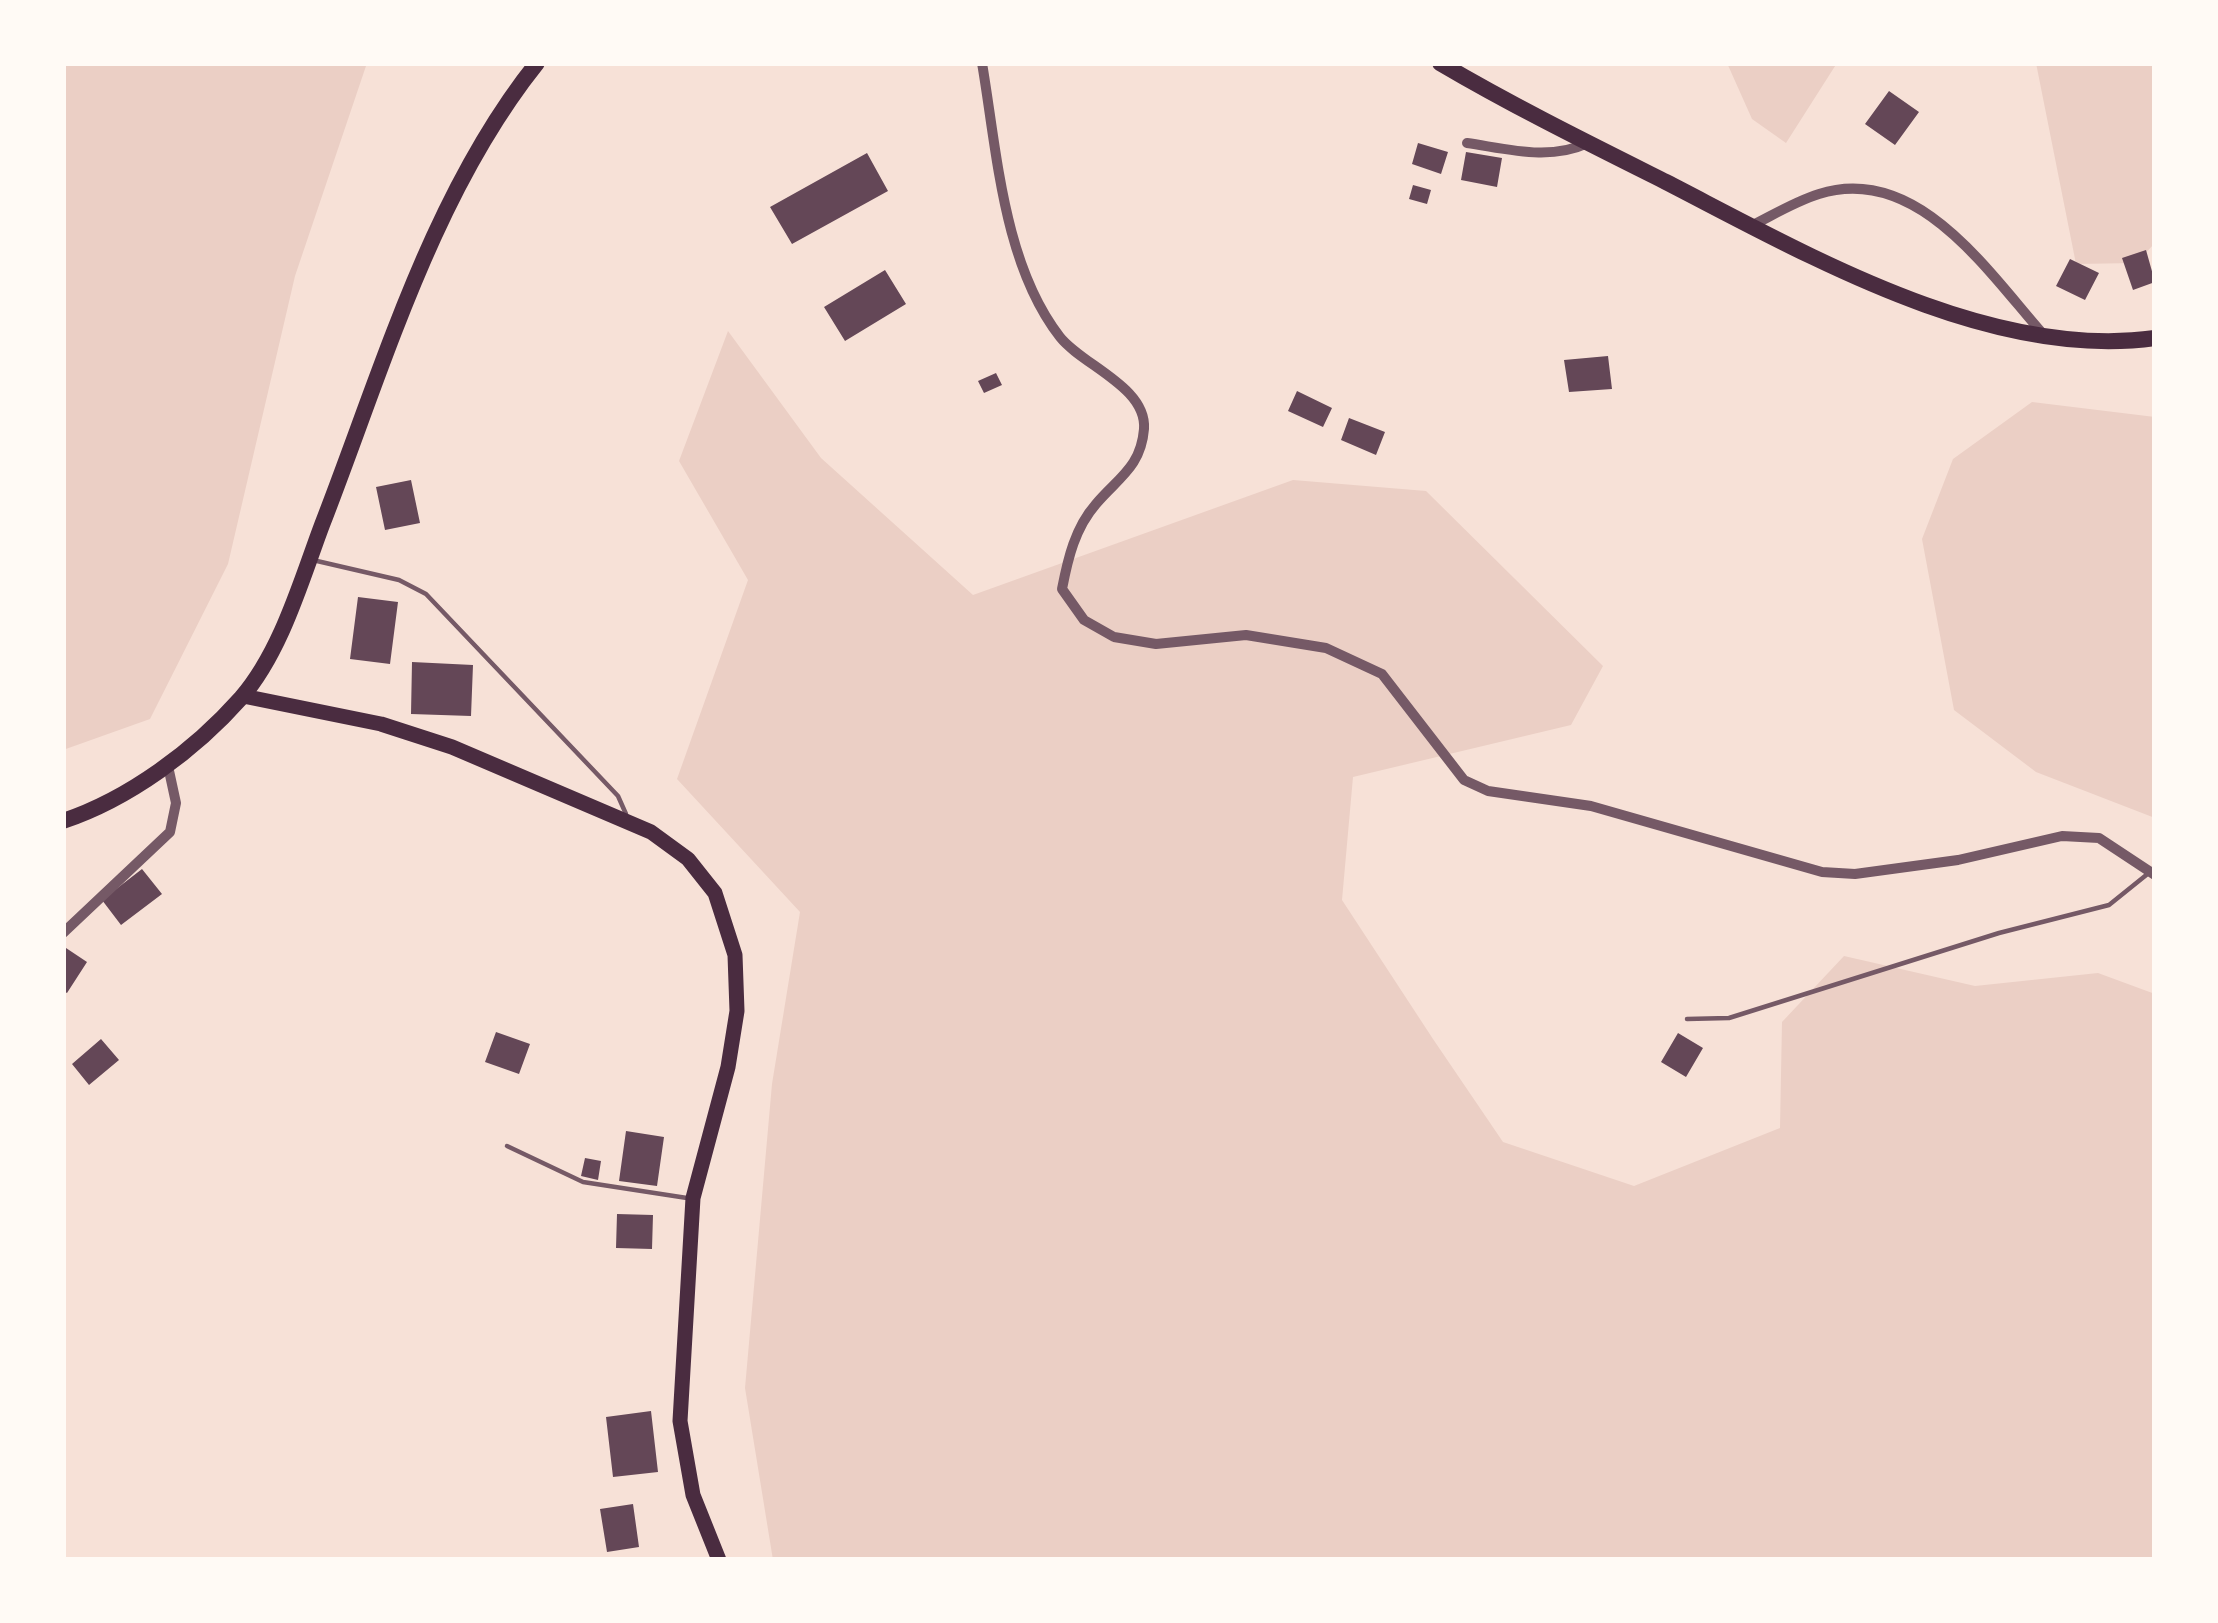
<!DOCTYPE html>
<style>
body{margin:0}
#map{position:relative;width:2218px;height:1623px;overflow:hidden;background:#f7e1d7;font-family:Figtree,sans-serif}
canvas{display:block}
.frame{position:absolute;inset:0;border:66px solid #fffaf5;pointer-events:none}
</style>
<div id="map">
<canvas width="2218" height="1623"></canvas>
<div class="frame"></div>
</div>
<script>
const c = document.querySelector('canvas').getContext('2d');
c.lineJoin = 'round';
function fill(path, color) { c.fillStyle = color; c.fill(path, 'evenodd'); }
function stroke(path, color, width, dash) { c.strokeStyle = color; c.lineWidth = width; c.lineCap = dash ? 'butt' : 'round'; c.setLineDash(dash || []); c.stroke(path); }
const green = new Path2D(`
 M63 63H367L295 276 228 564 150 719 63 750Z
 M1727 63H1837L1786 143 1752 119Z
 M2036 63H2155V243L2136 263 2076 264Z
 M728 331 821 458 973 595 1293 480 1426 491 1603 666 1571 725 1353 777 1342 900 1433 1039 1503 1142 1634 1186 1780 1128 1782 1022 1844 956 1975 986 2098 973 2155 994V1560H773L745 1388 772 1084 800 912 677 779 748 580 679 461Z
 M2032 402 2155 417V818L2036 772 1954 710 1922 539 1953 459Z`);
const building = new Path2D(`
 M1889 91 1919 112 1895 145 1865 124Z
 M1418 143 1448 152 1441 174 1412 164Z
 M1466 152 1502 158 1497 187 1461 180Z
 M867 153 888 191 792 244 770 207Z
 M1413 185 1431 190 1427 204 1409 199Z
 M2146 250 2155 282 2133 290 2122 258Z
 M2070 259 2099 273 2085 300 2056 286Z
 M885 270 906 304 845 341 824 307Z
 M1608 356 1612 389 1569 392 1564 360Z
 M996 373 1002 385 984 393 978 381Z
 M1297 391 1332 408 1323 427 1288 411Z
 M1349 418 1385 432 1376 455 1341 440Z
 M411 480 420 523 385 530 376 487Z
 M358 597 398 602 390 664 350 659Z
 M412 662 473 665 471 716 411 714Z
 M142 869 162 894 121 925 102 900Z
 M63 946 87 962 67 993 63 991Z
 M496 1032 530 1044 519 1074 485 1062Z
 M1678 1033 1703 1048 1686 1077 1661 1062Z
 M101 1039 119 1060 89 1085 72 1064Z
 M626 1131 664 1137 657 1186 619 1181Z
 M585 1158 601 1161 598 1180 581 1176Z
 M617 1214 653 1215 652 1249 616 1248Z
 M651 1411 658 1472 613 1477 606 1417Z
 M633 1504 639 1547 607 1552 600 1509Z`);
const service = new Path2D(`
 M317 561 399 580 426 594 618 796 626 814
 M1687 1019 1729 1018 1999 933 2109 905 2150 872
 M507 1146 583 1182 687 1198`);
const minor = new Path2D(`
 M982 63C997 151 1003 264 1060 337 1082 365 1147 387 1144 429 1141 467 1118 478 1096 504 1075 528 1068 558 1062 589L1084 620 1114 637 1156 644 1246 635 1326 648 1382 674 1464 780 1488 791 1591 806 1822 872 1855 874 1958 860 2062 836 2099 838 2155 875
 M1467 143C1508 149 1549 161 1588 143
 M1751 226C1773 215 1796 201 1819 194 1917 163 1988 272 2043 334
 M63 933 170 832 176 803 168 766`);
const secondary = new Path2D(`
 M243 696 381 724 452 747 651 832 688 859 715 893 735 955 737 1011 728 1067 693 1198 680 1421 693 1495 719 1560`);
const primary = new Path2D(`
 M1440 63C1513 106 1590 144 1666 182 1808 255 1990 361 2155 338
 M63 821C129 799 195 750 241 698 281 652 301 581 322 525 382 371 432 194 537 63`);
fill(green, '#ebcfc5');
fill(building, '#644757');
stroke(service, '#755966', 4.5);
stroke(minor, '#755966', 10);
stroke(secondary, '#4a2c40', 15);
stroke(primary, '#4a2c40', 16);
</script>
